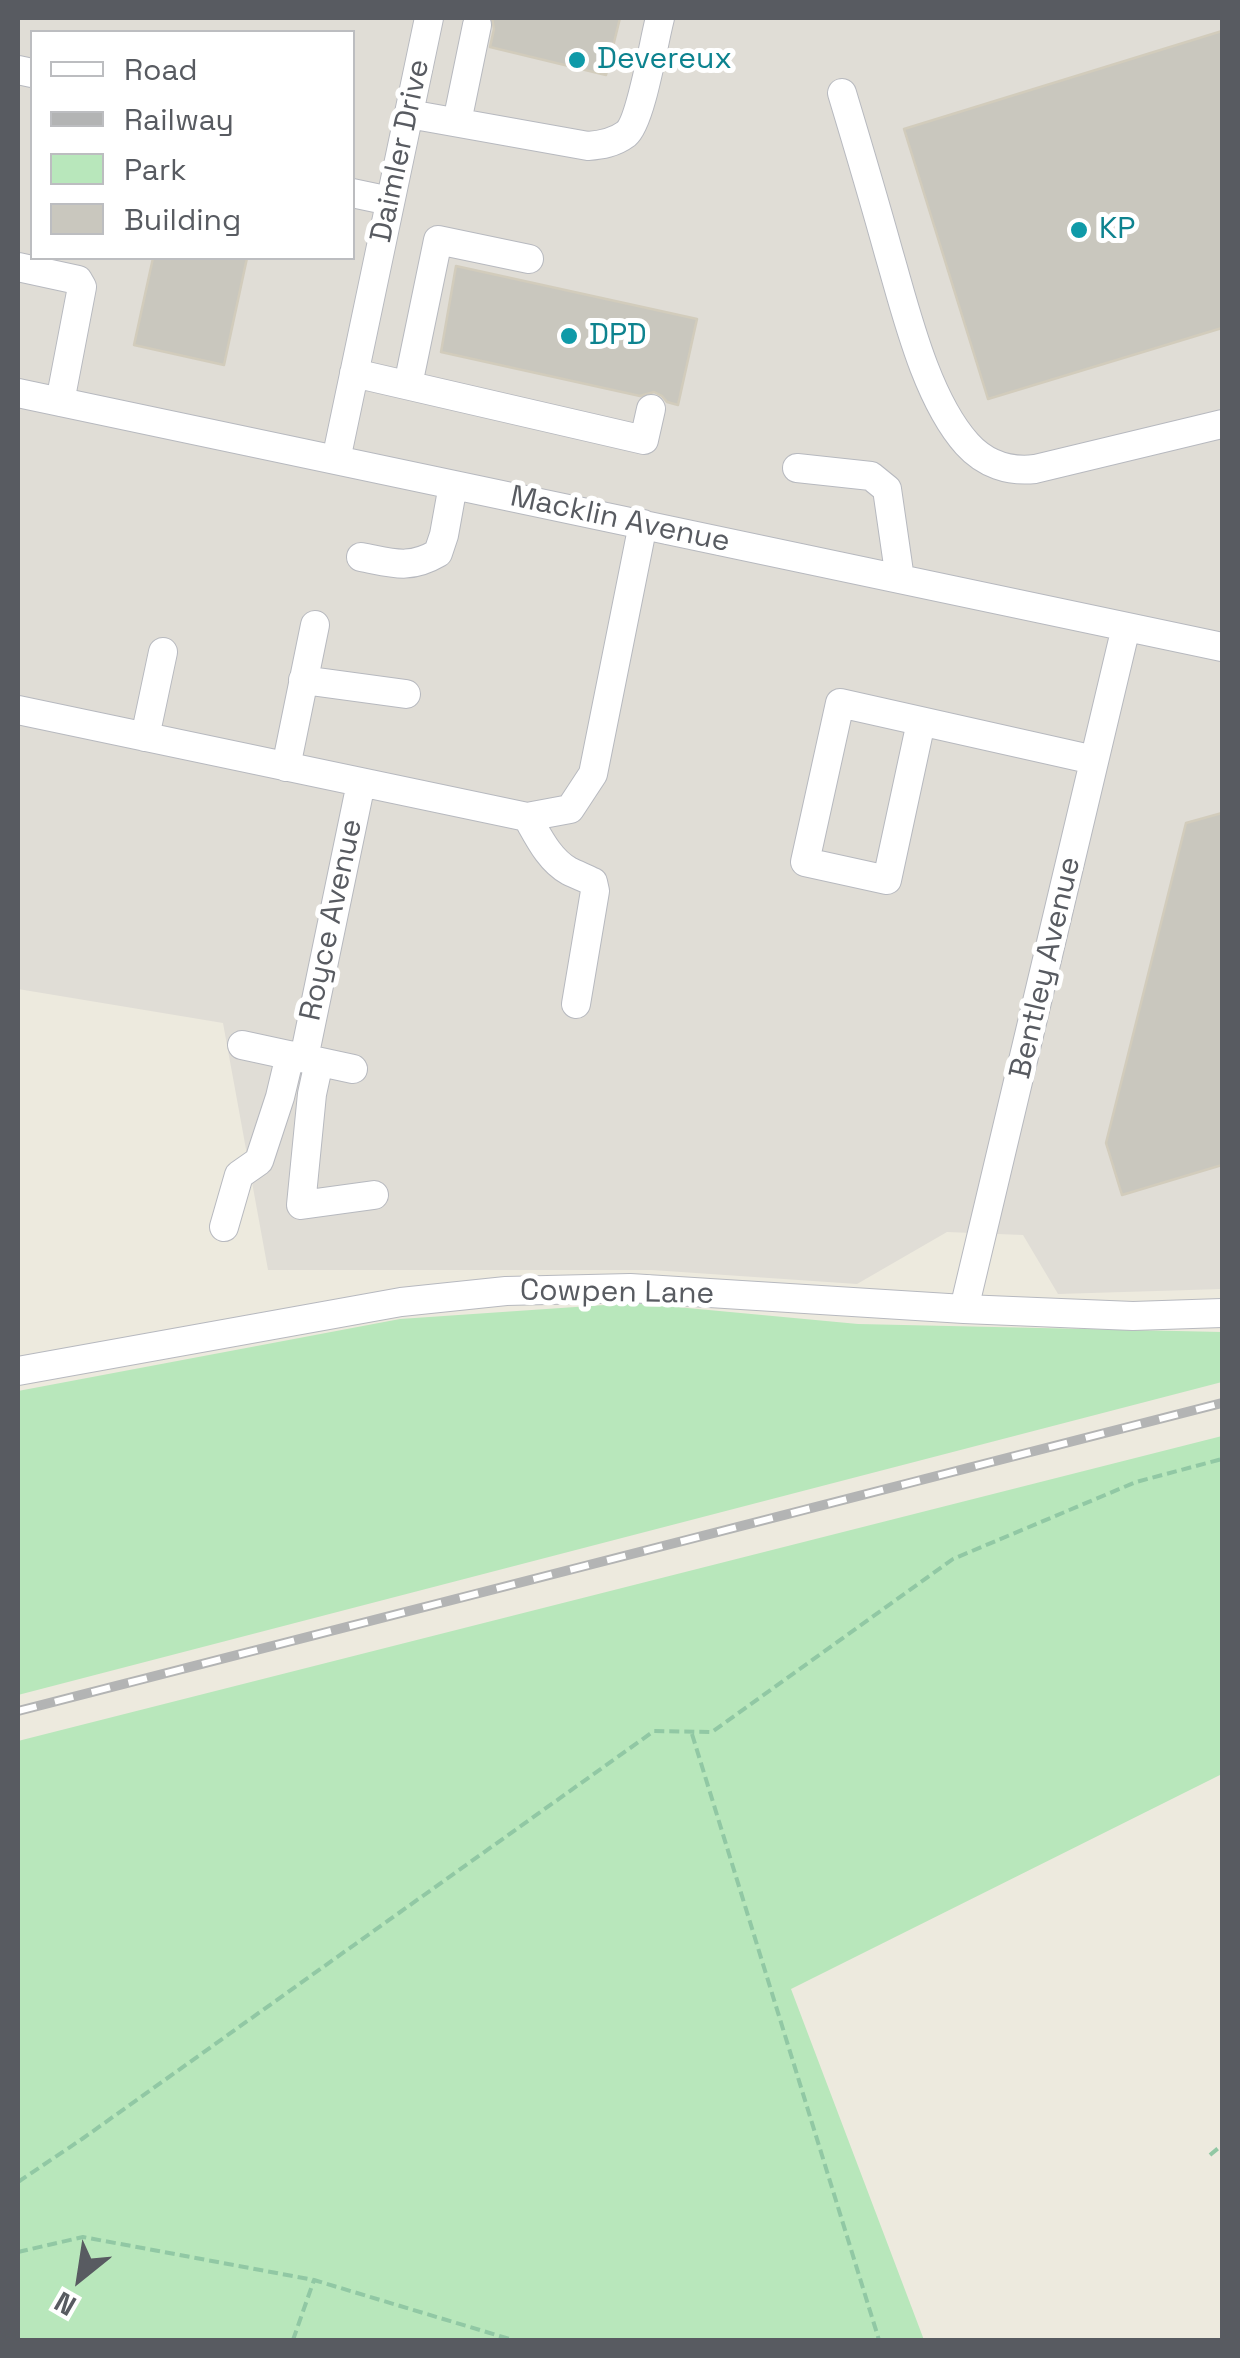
<!DOCTYPE html>
<style>
body{margin:0}
#map{position:relative;width:1240px;height:2358px;overflow:hidden;background:#edeade;font-family:"Space Grotesk",sans-serif}
canvas{display:block}
.frame{position:absolute;inset:0;border:20px solid #585b61;pointer-events:none}
.legend{position:absolute;left:30px;top:30px;width:325px;height:230px;box-sizing:border-box;background:#fff;border:2px solid #bcbdc0;margin:0;padding:12px 18px;list-style:none;font-size:30px;color:#585b61}
.legend li{display:flex;align-items:center;gap:20px;height:50px}
.legend b{width:50px;border:2px solid #bcbdc0}
.north{position:absolute;left:30px;top:2228px;width:100px;height:100px;-webkit-text-stroke:8px #fff;paint-order:stroke;rotate:210deg;font-size:28px;font-weight:700;line-height:40px;text-align:center;color:#585b61}
.north::after{content:'';display:block;margin:auto;width:35px;height:45px;background:#585b61;clip-path:polygon(50% 0,100% 100%,50% 72%,0 100%)}
</style>
<div id="map">
<canvas width="1240" height="2358"></canvas>
<div class="frame"></div>
<ul class="legend">
<li><b style="height:12px;background:#fff"></b>Road</li>
<li><b style="height:12px;background:#b3b4b4"></b>Railway</li>
<li><b style="height:28px;background:#b8e7bb"></b>Park</li>
<li><b style="height:28px;background:#c9c7be"></b>Building</li>
</ul>
<div class="north">N</div>
</div>
<script>
const c = document.querySelector('canvas').getContext('2d');
c.lineJoin = 'round';
function fill(path, color) { c.fillStyle = color; c.fill(path, 'evenodd'); }
function stroke(path, color, width, dash) { c.strokeStyle = color; c.lineWidth = width; c.lineCap = dash ? 'butt' : 'round'; c.setLineDash(dash || []); c.stroke(path); }
function write(font, color, halo, rows, align = 'center') {
  c.font = font + ' "Space Grotesk",sans-serif'; c.lineWidth = 10; c.setLineDash([]); c.textBaseline = 'middle'; c.strokeStyle = halo; c.fillStyle = color; for (const [text, x, y, turn = 0] of rows) {
    c.save(); c.translate(x, y); c.rotate((+turn || 0) * Math.PI / 180); c.textAlign = isNaN(turn) ? turn : align; if (halo) c.strokeText(text, 0, 0); c.fillText(text, 0, 0); c.restore();
  }
}
const industrial = new Path2D(`
 M18 18H1222V1289L1058 1294 1023 1235 947 1232 857 1284 652 1270H268L223 1023 18 989ZM32 32H352V258H32Z`);
const green = new Path2D(`
 M634 1303 858 1324 1222 1332V1382L18 1695V1391L400 1319Z
 M1222 1436V1774L791 1989 924 2340H18V1741Z`);
const building = new Path2D(`
 M492 18H620L606 75 490 47 494 29Z
 M1222 31V328L988 399 904 129Z
 M153 258H247L224 365 134 345Z
 M456 266 697 319 678 405 667 402 662 396 654 392 640 396 441 352Z
 M1222 813V1165L1122 1195 1106 1143 1186 823Z`);
const path = new Path2D(`
 M692 1734 879 2340
 M1210 2155 1222 2145
 M18 2182 82 2139 654 1731 712 1732 953 1559 1136 1482 1222 1459
 M18 2252 83 2237 314 2280 513 2340
 M293 2340 314 2280`);
const minor = new Path2D(`
 M18 70 32 73
 M842 93C858 146 874 200 889 254 906 312 926 398 967 444 985 464 1009 472 1035 469L1222 424
 M409 114 588 146C601 145 614 143 626 134 641 122 654 40 660 18
 M457 122 477 25
 M352 193 390 201
 M18 267 78 280 82 287 60 402
 M354 373 644 440 651 409
 M408 385 438 240 529 259
 M18 393 1222 647
 M336 460 429 18
 M797 468 871 476 887 489 900 579
 M361 557C393 563 409 570 438 553L444 535 453 485
 M303 680 406 694
 M18 710 527 817 570 809 593 774 643 524
 M921 722 887 880 805 862 840 703 1094 760
 M145 737 163 652
 M286 767 315 625
 M527 817C538 836 549 860 569 871 577 875 585 878 593 882L595 891 576 1004
 M242 1045 353 1069
 M304 1058 361 783
 M319 1062 312 1094 301 1205 374 1195
 M224 1227 239 1175 259 1161 280 1097 290 1055
 M964 1309 1126 627
 M18 1371 401 1302 506 1291 630 1288 964 1309 1133 1316 1222 1313`);
const rail = new Path2D(`
 M18 1711 1222 1403`);
const markers = [
 [577,60,10,"#0f9aa8"],
 [1079,230,10,"#0f9aa8"],
 [569,336,10,"#0f9aa8"]
];
const cultureNames = [
 ["Devereux",597,60],
 ["KP",1099,230],
 ["DPD",589,336]
];
const streetNames = [
 ["Daimler Drive",401,151,-78],
 ["Macklin Avenue",620,520,12],
 ["Royce Avenue",332,920,-78],
 ["Bentley Avenue",1046,968,-77],
 ["Cowpen Lane",617,1293,1]
];
fill(industrial, '#e0ddd6');
fill(green, '#b8e7bb');
fill(building, '#c9c7be');
stroke(building, '#d2ccbc', 2.5);
stroke(minor, '#b7b9bf', 30);
stroke(path, '#91c8a4', 4, [10, 5]);
stroke(minor, '#fff', 28);
stroke(rail, '#b3b4b4', 10);
stroke(rail, '#fff', 6, [19]);
for (const [x, y, r, color] of markers) { const dot = new Path2D(); dot.arc(x, y, r, 0, 2 * Math.PI); c.fillStyle = color; c.fill(dot); stroke(dot, '#fff', 4); }
write('30px', '#0d838f', '#fff', cultureNames, 'left');
write('30px', '#585b61', '#fff', streetNames);
</script>
